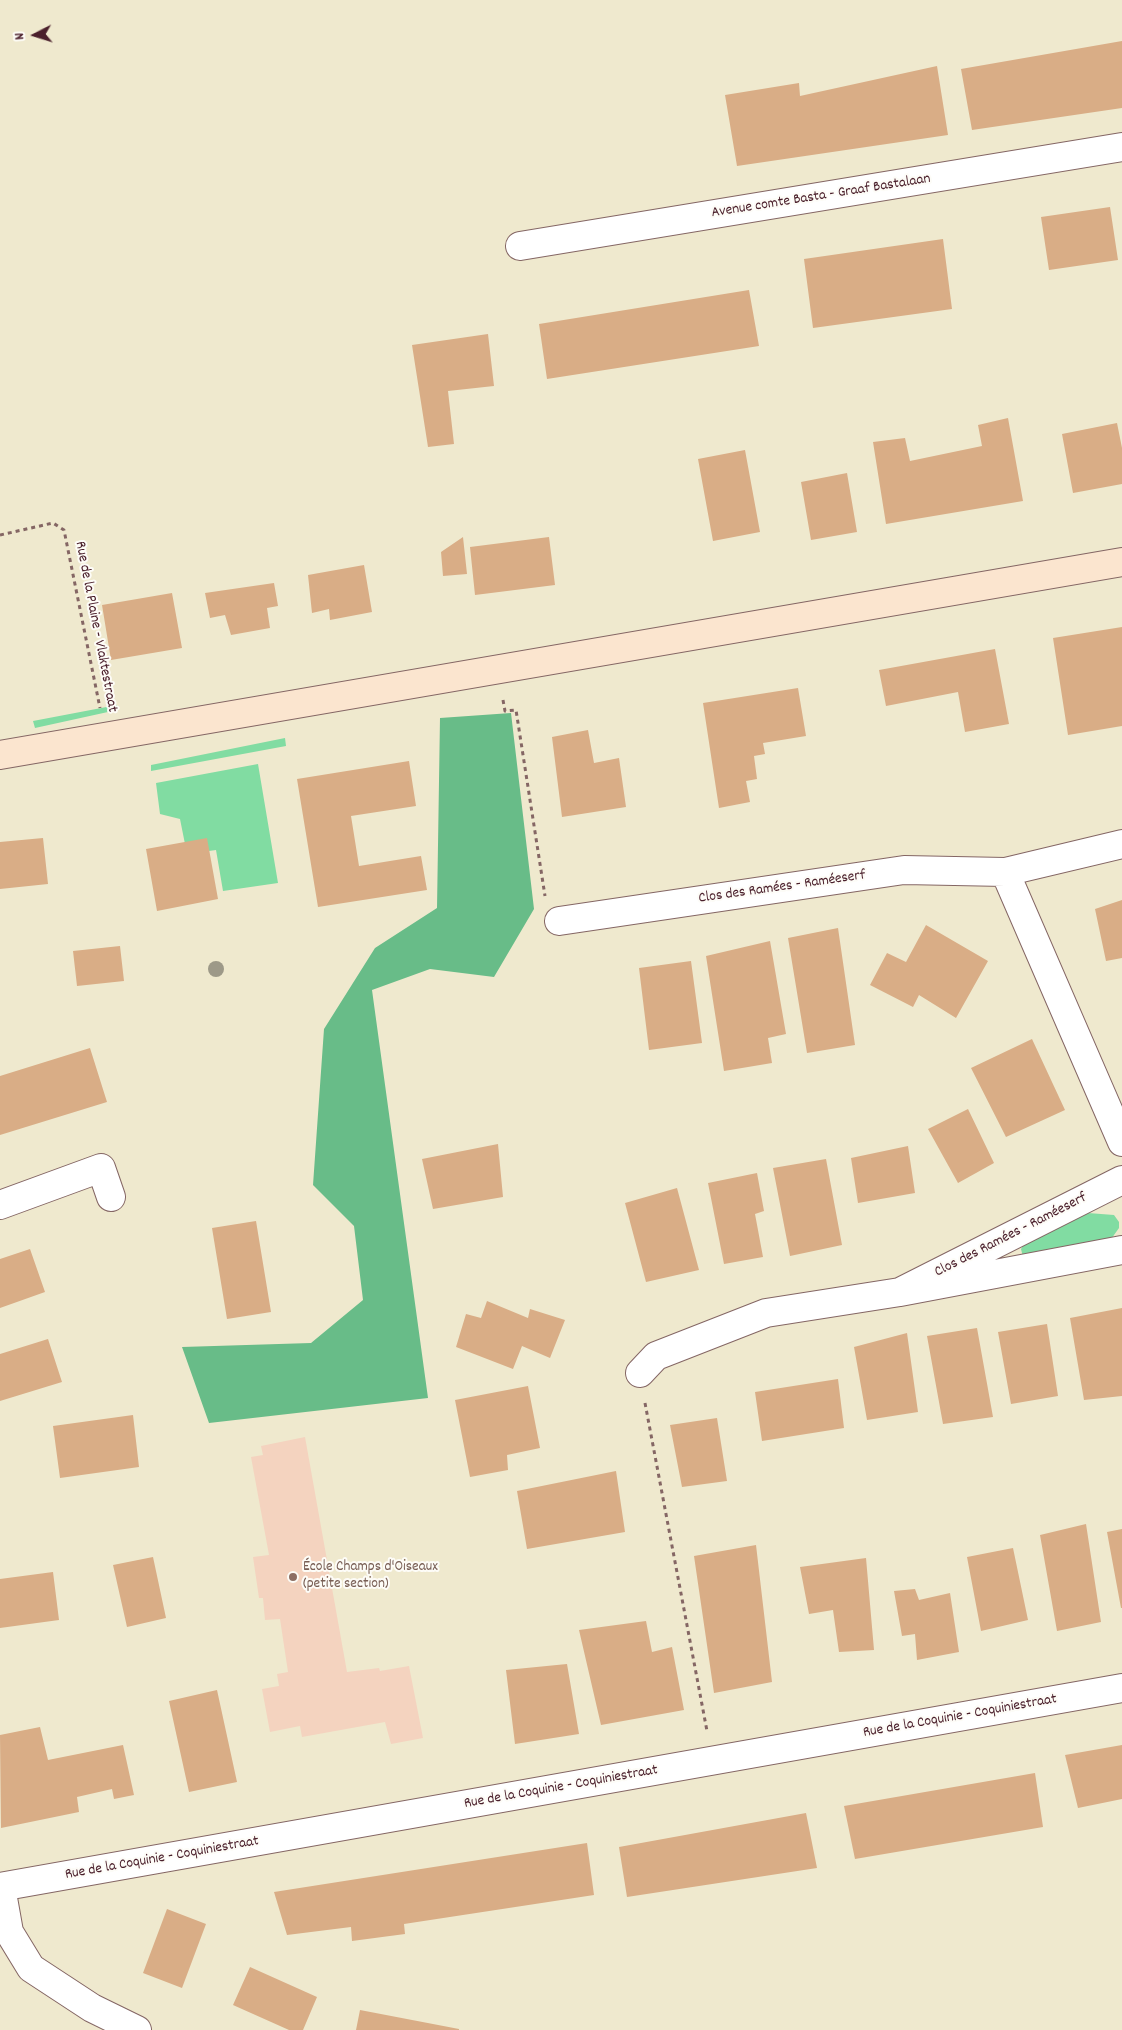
<!DOCTYPE html>
<meta charset="utf-8">
<style>
body{margin:0}
#map{position:relative;width:1122px;height:2030px;overflow:hidden;background:#efe9ce;font-family:Dekko,sans-serif}
canvas{display:block}
.north{position:absolute;left:10px;top:10px;width:50px;height:50px;-webkit-text-stroke:4px #fdfcf7;paint-order:stroke;rotate:265deg;font-size:14px;font-weight:700;line-height:20px;text-align:center;color:#4a1f2b}
.north::after{content:'';display:block;margin:auto;width:18px;height:22px;background:#4a1f2b;clip-path:polygon(50% 0,100% 100%,50% 72%,0 100%)}
</style>
<div id="map">
<canvas width="1122" height="2030"></canvas>
<div class="north">N</div>
</div>
<script>
const c = document.querySelector('canvas').getContext('2d');
c.lineJoin = 'round';
function fill(path, color) { c.fillStyle = color; c.fill(path, 'evenodd'); }
function stroke(path, color, width, dash) { c.strokeStyle = color; c.lineWidth = width; c.lineCap = dash ? 'butt' : 'round'; c.setLineDash(dash || []); c.stroke(path); }
function write(font, color, halo, rows, align = 'center') {
  c.font = font + ' Dekko,sans-serif'; c.lineWidth = 4; c.setLineDash([]); c.textBaseline = 'middle'; c.strokeStyle = halo; c.fillStyle = color; for (const [text, x, y, turn = 0] of rows) {
    c.save(); c.translate(x, y); c.rotate((+turn || 0) * Math.PI / 180); c.textAlign = isNaN(turn) ? turn : align; if (halo) c.strokeText(text, 0, 0); c.fillText(text, 0, 0); c.restore();
  }
}
const built = new Path2D(`
 M305 1437 347 1672 379 1668 380 1671 409 1666 423 1738 391 1744 385 1722 302 1737 300 1726 270 1732 262 1689 279 1686 277 1674 288 1672 280 1619 265 1620 263 1598H259L253 1557 269 1555 251 1457 263 1455 261 1446Z`);
const green = new Path2D(`
 M117 705V710L35 728 33 721Z
 M285 738 286 746 151 771V765Z
 M258 764 278 883 223 891 216 850 187 854 180 819 160 814 156 783Z
 M1088 1213 1114 1215 1119 1222V1228L1109 1242 1023 1257 1021 1249 1025 1243Z`);
const forest = new Path2D(`
 M511 713 534 909 494 977 430 969 372 990 428 1398 209 1423 182 1347 311 1343 363 1300 354 1226 313 1185 324 1029 375 948 437 908 440 718Z`);
const building = new Path2D(`
 M1122 41V108L972 130 961 69Z
 M937 66 948 135 737 166 725 95 799 83 800 96Z
 M1110 207 1118 260 1049 270 1041 217Z
 M943 239 952 309 813 328 804 259Z
 M749 290 759 346 547 379 539 324Z
 M488 334 494 386 448 391 454 444 428 447 412 345Z
 M1008 418 1023 501 886 524 873 442 905 438 910 461 982 446 978 425Z
 M1117 423 1122 448V484L1073 493 1062 434Z
 M745 450 760 532 713 541 698 459Z
 M847 473 857 532 811 540 801 482Z
 M463 537 467 574 443 576 441 552Z
 M549 537 555 585 475 595 470 547Z
 M364 565 372 612 330 620 329 609 312 613 308 575Z
 M274 583 278 606 267 608 270 628 231 635 225 615 210 618 205 593Z
 M172 593 182 648 111 660 102 605Z
 M1122 627V726L1068 735 1053 638Z
 M995 649 1009 724 965 732 958 692 886 706 879 670Z
 M798 688 806 736 763 743 765 754 754 756 757 779 746 781 750 802 719 808 703 703Z
 M588 730 594 763 619 758 626 807 562 817 552 737Z
 M409 761 416 806 351 816 359 866 421 856 427 890 318 907 297 779Z
 M43 838 48 884 0 889V842Z
 M207 838 218 899 157 911 146 849Z
 M1122 900V958L1106 961 1095 909Z
 M926 925 988 961 956 1018 919 995 913 1007 870 985 887 953 906 962Z
 M838 928 855 1045 807 1053 788 938Z
 M770 941 786 1034 768 1038 772 1063 724 1071 706 956Z
 M120 946 124 981 77 986 73 951Z
 M691 961 702 1043 649 1050 639 968Z
 M1032 1039 1065 1110 1006 1137 971 1068Z
 M90 1048 107 1102 0 1135V1076Z
 M968 1109 994 1163 958 1183 928 1129Z
 M498 1144 503 1197 433 1209 422 1159Z
 M908 1146 915 1193 858 1203 851 1158Z
 M826 1159 842 1245 790 1256 773 1168Z
 M757 1173 764 1211 755 1214 763 1257 724 1264 708 1183Z
 M677 1188 699 1270 646 1282 625 1203Z
 M256 1221 271 1312 227 1319 212 1228Z
 M30 1249 45 1292 0 1308V1259Z
 M487 1301 528 1318 530 1309 565 1320 550 1358 522 1346 513 1369 456 1347 466 1314 481 1318Z
 M1122 1308V1396L1084 1400 1070 1318Z
 M1047 1324 1058 1396 1011 1404 998 1332Z
 M977 1328 993 1417 943 1424 927 1336Z
 M907 1333 918 1412 867 1420 854 1347Z
 M48 1339 62 1382 0 1401V1354Z
 M838 1379 844 1428 762 1441 755 1392Z
 M528 1386 540 1448 507 1455 508 1470 470 1477 455 1400Z
 M133 1415 139 1467 60 1478 53 1426Z
 M717 1418 727 1481 682 1487 670 1425Z
 M616 1471 625 1532 527 1549 517 1491Z
 M1086 1524 1101 1622 1057 1631 1040 1535Z
 M1122 1529V1608H1121L1107 1532Z
 M756 1545 772 1682 714 1693 694 1556Z
 M1013 1548 1028 1620 981 1631 967 1557Z
 M153 1557 166 1618 127 1627 113 1565Z
 M866 1558 874 1650 839 1652 833 1610 809 1614 800 1567Z
 M53 1572 59 1620 0 1628V1579Z
 M915 1589 919 1600 950 1593 959 1652 917 1660 915 1634 902 1636 894 1591Z
 M646 1621 652 1652 672 1647 684 1710 601 1725 579 1630Z
 M567 1664 579 1734 515 1744 506 1670Z
 M217 1690 237 1782 189 1792 169 1701Z
 M40 1727 48 1760 123 1745 134 1795 114 1799 112 1789 77 1797 79 1812 1 1828 0 1735Z
 M1122 1745V1799L1078 1808 1065 1755Z
 M1035 1773 1043 1827 855 1859 844 1806Z
 M806 1813 817 1868 627 1897 619 1847Z
 M587 1843 594 1895 404 1924 405 1934 352 1941 351 1927 287 1935 274 1892Z
 M167 1909 206 1924 182 1988 143 1973Z
 M250 1967 317 1997 303 2030H289L233 2005Z
 M360 2010 459 2029V2030H356Z`);
const path = new Path2D(`
 M0 535 53 523 64 530 100 708
 M503 700 505 711 516 710 545 896
 M645 1403 707 1731`);
const minor = new Path2D(`
 M520 246 1122 147
 M1005 872 1122 1142
 M559 921 904 870 1005 872 1122 844
 M1122 1180 900 1292 1122 1250
 M0 1205 101 1168 111 1197
 M640 1373 656 1356 766 1313 900 1292
 M0 1887 1122 1688
 M1 1887 9 1932 31 1968 92 2008 137 2030`);
const secondary = new Path2D(`
 M0 755 1122 562`);
const trees = [
 [216,969]
];
const markers = [
 [293,1577,5,"#8d6e63"]
];
const streetNames = [
 ["Avenue comte Basta - Graaf Bastalaan",821,197,-9],
 ["Rue de la Plaine - Vlaktestraat",95,627,79],
 ["Clos des Ramées - Raméeserf",782,888,-8],
 ["Clos des Ramées - Raméeserf",1011,1236,-27],
 ["Rue de la Coquinie - Coquiniestraat",960,1717,-10],
 ["Rue de la Coquinie - Coquiniestraat",561,1788,-10],
 ["Rue de la Coquinie - Coquiniestraat",162,1859,-10]
];
const educationNames = [
 ["École Champs d'Oiseaux",303,1568],
 ["(petite section)",303,1585]
];
fill(built, '#f4d3bf');
fill(green, '#81dca2');
fill(forest, '#68bc88');
fill(building, '#d9ad86');
stroke(minor, '#846664', 30);
stroke(secondary, '#846664', 30);
stroke(path, '#846664', 3, [4, 4]);
stroke(minor, '#fff', 28);
stroke(secondary, '#fbe5cf', 28);
c.fillStyle = '#9d9988';
for (const [x, y] of trees) { c.beginPath(); c.arc(x, y, 8, 0, 2 * Math.PI); c.fill(); }
for (const [x, y, r, color] of markers) { const dot = new Path2D(); dot.arc(x, y, r, 0, 2 * Math.PI); c.fillStyle = color; c.fill(dot); stroke(dot, '#fdfcf7', 2); }
write('15px', '#4a1f2b', '#fdfcf7', streetNames);
write('15px', '#785e54', '#fdfcf7', educationNames, 'left');
</script>
